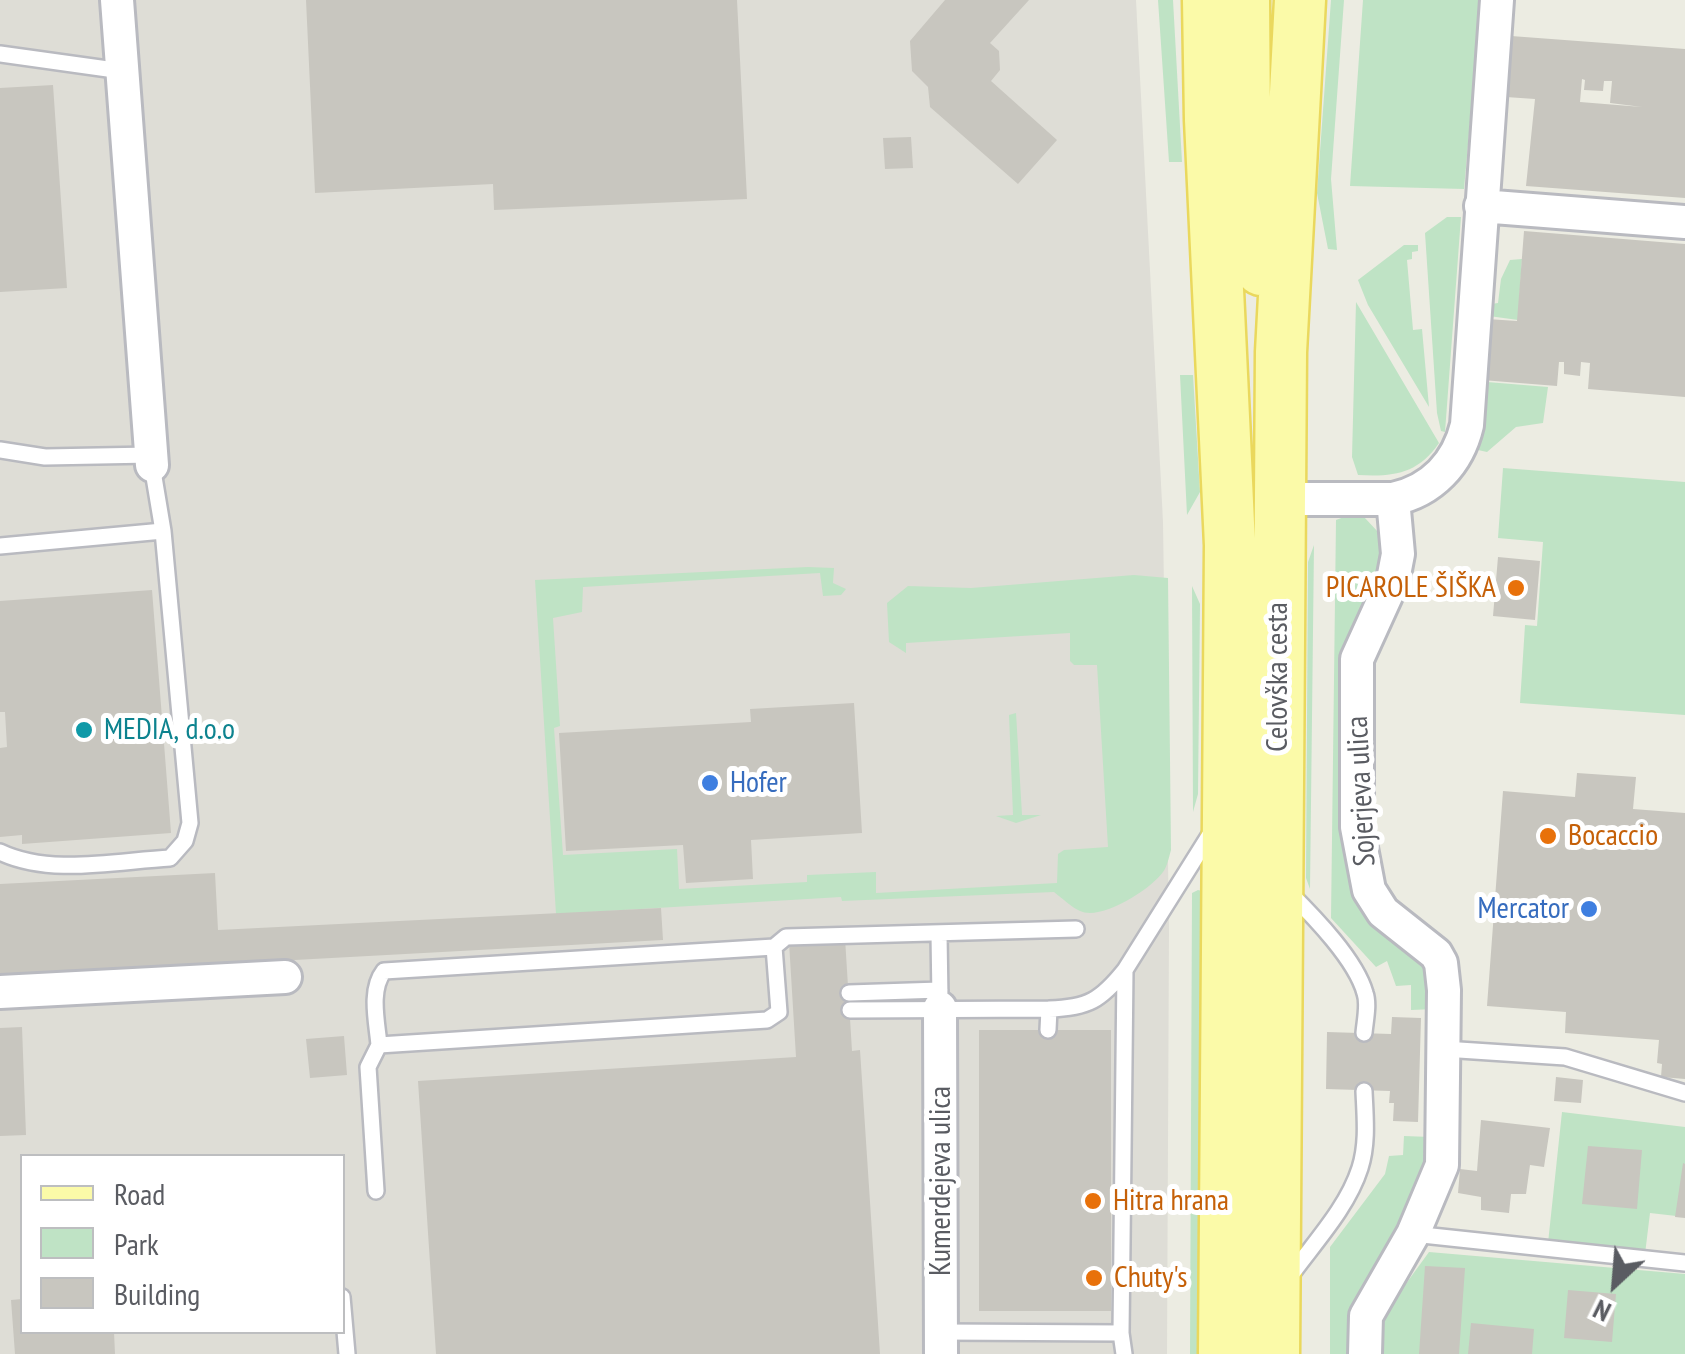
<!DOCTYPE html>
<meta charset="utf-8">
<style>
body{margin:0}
#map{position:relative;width:1685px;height:1354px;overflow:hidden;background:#ecece2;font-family:"PT Sans Narrow",sans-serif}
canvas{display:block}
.legend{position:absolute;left:20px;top:1154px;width:325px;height:180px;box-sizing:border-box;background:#fff;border:2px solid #bdbec0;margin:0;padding:12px 18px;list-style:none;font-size:30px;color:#5a5c62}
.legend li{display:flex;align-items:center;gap:20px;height:50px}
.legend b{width:50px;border:2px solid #bdbec0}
.north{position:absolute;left:1565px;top:1234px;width:100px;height:100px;-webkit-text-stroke:8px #fff;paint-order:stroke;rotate:206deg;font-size:28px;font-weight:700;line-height:40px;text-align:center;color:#5a5c62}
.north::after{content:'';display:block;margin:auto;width:35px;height:45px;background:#5a5c62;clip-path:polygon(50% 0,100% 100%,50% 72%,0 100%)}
</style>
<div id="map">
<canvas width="1685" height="1354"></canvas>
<ul class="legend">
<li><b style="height:12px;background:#fbfaa8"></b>Road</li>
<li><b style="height:28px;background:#bfe3c5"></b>Park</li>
<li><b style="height:28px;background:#c8c6bf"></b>Building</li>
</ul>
<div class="north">N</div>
</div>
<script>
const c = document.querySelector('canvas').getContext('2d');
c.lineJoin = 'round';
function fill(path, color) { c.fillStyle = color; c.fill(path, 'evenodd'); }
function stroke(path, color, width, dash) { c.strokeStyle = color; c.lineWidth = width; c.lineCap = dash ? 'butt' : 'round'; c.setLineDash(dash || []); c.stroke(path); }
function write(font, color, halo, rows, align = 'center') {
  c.font = font + ' "PT Sans Narrow",sans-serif'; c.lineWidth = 10; c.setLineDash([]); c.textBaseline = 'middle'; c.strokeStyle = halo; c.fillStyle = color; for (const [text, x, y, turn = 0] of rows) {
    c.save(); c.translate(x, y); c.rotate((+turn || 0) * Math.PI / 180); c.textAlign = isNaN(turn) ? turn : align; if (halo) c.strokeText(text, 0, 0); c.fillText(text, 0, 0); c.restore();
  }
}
const industrial = new Path2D(`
 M0 0H1136L1163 522 1169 930 1167 1354H0ZM22 1156H342V1332H22Z`);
const green = new Path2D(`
 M1158 0H1173L1182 162H1169Z
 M1331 0H1344L1331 179 1337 250 1328 249 1317 193Z
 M1363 0H1481L1464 189 1350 186Z
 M1447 217H1461L1445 432 1441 431 1437 413 1425 233Z
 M1404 245H1418V251L1412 252V259L1407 260 1413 330 1422 329 1429 407 1368 305 1358 280Z
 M1522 259 1518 320 1489 316 1491 304 1498 303 1501 279 1510 260Z
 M1356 302 1439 443C1418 474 1393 477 1358 475L1352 457Z
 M1180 375H1193L1200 492 1187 515Z
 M1487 382 1548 387 1543 423 1516 427 1487 452 1478 450Z
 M1503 468 1685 482V715L1520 703 1525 625 1537 626 1543 542 1498 538Z
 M1352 514 1364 517 1379 533 1384 558 1370 604 1346 639 1344 847 1430 971 1435 1009 1411 1010V985L1396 986 1387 961 1376 967 1331 918 1336 520Z
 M1314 545 1310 889 1306 878 1308 562Z
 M808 567 834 568 833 583 846 589 841 595 823 596 820 573 583 587 582 612 553 618 560 726 554 728 563 855 677 849 679 889 807 882V875L876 872V893L1057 883 1058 854 1064 850 1108 847 1097 665H1074L1070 661V633L906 643V653L889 642 887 603 908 586 971 588 1134 575 1168 578 1171 850C1169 857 1167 867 1163 872 1150 890 1101 921 1080 911 1071 907 1062 898 1054 892L842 901 841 897 556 914 535 580Z
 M1192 586 1200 604 1198 794 1193 812Z
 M1016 713 1022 815H1041L1016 823 996 816 1013 815 1009 715Z
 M1198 890 1206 892 1208 1354H1190L1192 893Z
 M1562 1112 1685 1127V1217L1650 1213 1645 1254 1548 1243Z
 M1404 1136 1431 1137 1430 1157 1391 1245 1369 1275 1354 1304 1346 1354H1330V1247L1385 1174 1389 1156 1403 1155Z
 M1429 1252 1685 1274V1354H1380L1381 1318Z`);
const building = new Path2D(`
 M306 0H737L747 199 494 210 493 184 315 193Z
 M945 0H1029L990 43 999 51 1000 70 991 81 1057 140 1018 184 930 107 928 87 912 71 910 41Z
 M1511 36 1685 49V198L1526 186 1535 99 1506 97ZM1582 79 1585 80 1584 90 1603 91 1604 81H1612L1610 103 1642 107 1580 102Z
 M53 85 67 288 0 292V88Z
 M911 137 913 168 885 169 883 138Z
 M1524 231 1685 244V397L1588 389 1590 363 1581 362 1580 376 1564 374V362H1559L1557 386 1482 380 1487 319 1517 321Z
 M1498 557 1540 561 1535 620 1493 616Z
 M152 590 171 833 22 844V835L0 837V748L7 747 5 712H0V601Z
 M854 703 862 833 751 840 753 879 686 883 683 845 566 851 559 733 751 722 750 709Z
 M1577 773 1636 777 1633 809 1685 813V1079L1661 1077 1662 1064 1657 1063 1659 1040 1565 1033 1566 1012 1487 1006 1503 791 1575 797Z
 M215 873 218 930 661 908 663 940 0 976V884Z
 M845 938 852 1051 860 1050 880 1354H436L418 1081 796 1057 789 942Z
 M1392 1017 1421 1018 1418 1122 1393 1121 1394 1103H1389L1390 1091 1326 1089 1327 1032 1391 1034Z
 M22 1027 26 1135 0 1136V1028Z
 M979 1030H1111V1311H979Z
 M344 1036 347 1075 310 1078 306 1039Z
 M1556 1077 1583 1080 1581 1103 1554 1101Z
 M1481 1120 1550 1128 1544 1167 1530 1165 1526 1194H1511L1509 1213 1481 1210V1197L1458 1193 1460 1169 1477 1171Z
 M1588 1146 1642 1150 1637 1209 1582 1204Z
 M1683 1163 1685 1164V1218L1675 1217Z
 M1425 1266 1465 1268 1459 1354H1419Z
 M1568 1290 1616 1294 1612 1342 1564 1338Z
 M22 1299V1332H114L115 1354H15L11 1300Z
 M1471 1323 1534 1329 1532 1354H1468Z`);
const service = new Path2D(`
 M0 54 122 71
 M0 450 45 457 151 455
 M0 546 163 531
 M0 852C50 876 116 861 170 858L185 841 190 823 163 531 152 465
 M1290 893C1314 917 1356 960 1365 993 1369 1004 1365 1021 1364 1033
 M939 934 940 999
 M849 993 940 990
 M850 1010 1049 1009
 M1048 1030 1049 1009C1088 1008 1101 1000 1125 970
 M379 1045C377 1022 369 990 384 971L774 947
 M1444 1049 1565 1057 1685 1093
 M376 1191 368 1067 379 1045 767 1020 779 1012 774 947 786 937 1076 929
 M1413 1234 1685 1263
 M1288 1279C1312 1245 1347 1209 1360 1168 1368 1143 1365 1116 1364 1091
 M342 1297 347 1354
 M941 1332 1121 1333
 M1124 1354 1121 1333 1125 970 1214 828`);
const minor = new Path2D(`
 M117 0 152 465
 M1481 206 1685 222
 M1279 499H1393L1398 554 1393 580 1357 659V827L1369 890 1383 912 1436 954 1441 963 1444 990 1442 1165 1413 1234 1366 1316 1365 1354
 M1393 499C1432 491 1458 463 1467 425L1497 0
 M0 992 285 977
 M940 1008 941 1354`);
const primary = new Path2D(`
 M1208 0 1210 120 1230 545 1224 1354
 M1244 0 1245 130 1261 270
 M1274 1354 1281 352 1300 0`);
const markers = [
 [1516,588,10,"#e8710a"],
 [84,730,10,"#0f9aa8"],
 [710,783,10,"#3f7fe0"],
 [1548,836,10,"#e8710a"],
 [1589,909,10,"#3f7fe0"],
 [1093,1201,10,"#e8710a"],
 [1094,1278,10,"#e8710a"]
];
const foodNames = [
 ["PICAROLE ŠIŠKA",1496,588,"right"],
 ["Bocaccio",1568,836],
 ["Hitra hrana",1113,1201],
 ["Chuty's",1114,1278]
];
const streetNames = [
 ["Celovška cesta",1278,677,-90],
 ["Sojerjeva ulica",1362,791,-93],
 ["Kumerdejeva ulica",941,1181,-90]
];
const cultureNames = [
 ["MEDIA, d.o.o",104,730]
];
const shopNames = [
 ["Hofer",730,783],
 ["Mercator",1569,909,"right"]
];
fill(industrial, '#deddd6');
fill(green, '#bfe3c5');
fill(building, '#c8c6bf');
stroke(service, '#b9bac0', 20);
stroke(minor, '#b9bac0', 38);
stroke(primary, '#ead85d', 55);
stroke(service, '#fff', 15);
stroke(minor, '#fff', 32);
stroke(primary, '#fbfaa8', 50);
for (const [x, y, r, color] of markers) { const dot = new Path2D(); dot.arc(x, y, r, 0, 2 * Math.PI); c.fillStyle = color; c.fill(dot); stroke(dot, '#fff', 4); }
write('30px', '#c56008', '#fff', foodNames, 'left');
write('30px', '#5a5c62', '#fff', streetNames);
write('30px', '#0d838f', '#fff', cultureNames, 'left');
write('30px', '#366cbe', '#fff', shopNames, 'left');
</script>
